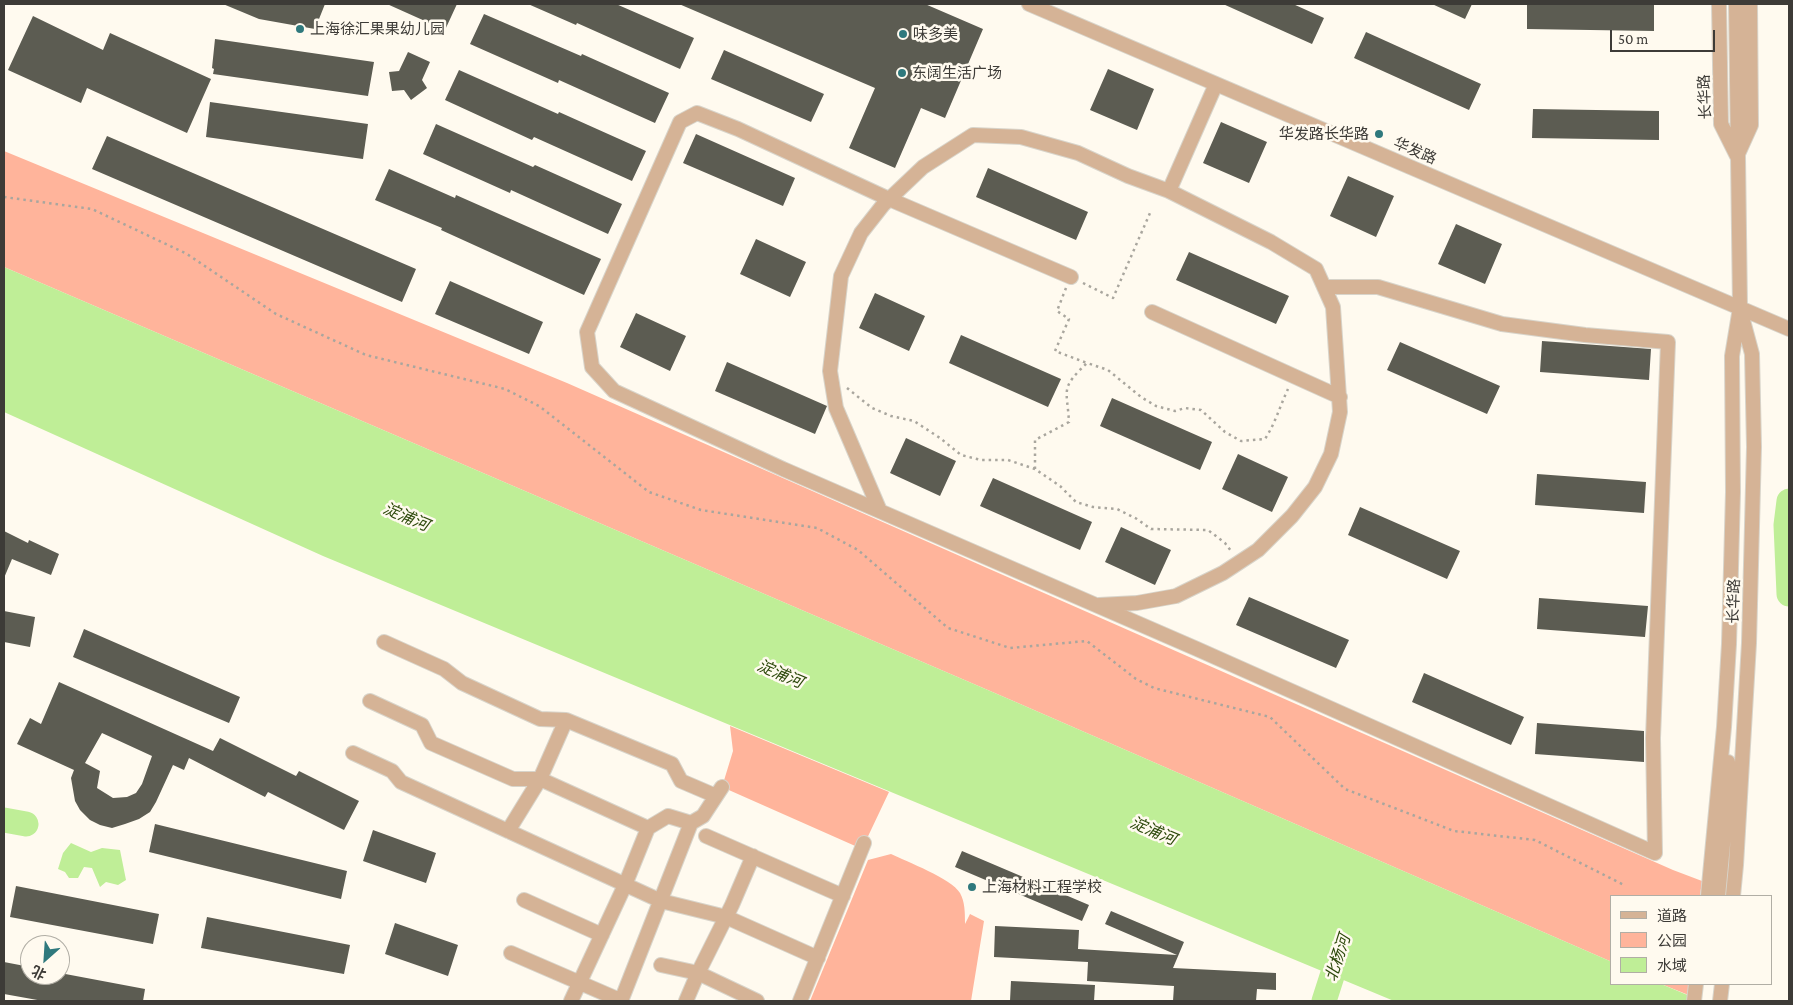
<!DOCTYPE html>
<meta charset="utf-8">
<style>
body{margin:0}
#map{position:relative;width:1793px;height:1005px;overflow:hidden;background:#fffaef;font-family:"Crimson Pro","Noto Sans SC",serif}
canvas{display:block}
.frame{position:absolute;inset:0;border:5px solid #3d3b37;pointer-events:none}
.legend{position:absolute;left:1610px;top:895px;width:162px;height:90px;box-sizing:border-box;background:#fffaef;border:1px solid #b1aea5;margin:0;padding:6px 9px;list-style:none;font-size:15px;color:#3d3b37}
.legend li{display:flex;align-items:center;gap:10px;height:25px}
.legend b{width:25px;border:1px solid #b1aea5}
.north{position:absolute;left:20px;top:935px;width:50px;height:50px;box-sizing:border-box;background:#fffaef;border:1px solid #b1aea5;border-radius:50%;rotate:206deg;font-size:14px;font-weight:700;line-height:20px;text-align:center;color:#3d3b37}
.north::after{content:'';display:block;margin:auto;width:18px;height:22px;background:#2f797d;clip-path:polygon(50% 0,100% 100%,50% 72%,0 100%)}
.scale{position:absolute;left:1610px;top:30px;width:105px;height:22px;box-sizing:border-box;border:2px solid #3d3b37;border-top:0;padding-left:6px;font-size:15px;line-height:18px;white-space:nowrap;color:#3d3b37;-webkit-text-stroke:4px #fffaef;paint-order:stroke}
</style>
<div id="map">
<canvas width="1793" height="1005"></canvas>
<div class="frame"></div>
<ul class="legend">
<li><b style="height:6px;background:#d5b396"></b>道路</li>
<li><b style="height:14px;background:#ffb49b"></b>公园</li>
<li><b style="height:14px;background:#bfee97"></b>水域</li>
</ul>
<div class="north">北</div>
<div class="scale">50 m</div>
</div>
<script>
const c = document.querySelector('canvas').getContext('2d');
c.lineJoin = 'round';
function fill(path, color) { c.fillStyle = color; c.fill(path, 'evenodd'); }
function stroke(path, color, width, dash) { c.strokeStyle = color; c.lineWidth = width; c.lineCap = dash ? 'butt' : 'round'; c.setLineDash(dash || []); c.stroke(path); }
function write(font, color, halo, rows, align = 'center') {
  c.font = font + ' "Crimson Pro","Noto Sans SC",serif'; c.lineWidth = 5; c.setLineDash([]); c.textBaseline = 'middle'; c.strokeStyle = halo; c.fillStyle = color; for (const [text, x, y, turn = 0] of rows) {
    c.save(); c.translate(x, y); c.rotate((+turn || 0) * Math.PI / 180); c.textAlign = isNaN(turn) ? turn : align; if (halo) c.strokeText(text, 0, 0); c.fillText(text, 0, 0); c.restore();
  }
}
const green = new Path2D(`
 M4 151 567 383 1673 870 1702 881 1700 896H1612V962L1011 700 4 267Z
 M730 726 889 792 862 849 722 787 733 751Z
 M891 854C907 862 951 878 960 893 965 902 965 913 965 924L970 914 984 921 971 1001H810L868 860Z
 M1661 984H1692L1691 996Z`);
const water = new Path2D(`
 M4 267 1011 700 1612 962V984H1661L1702 1001H1394L323 556 4 412Z
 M71 843 91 852 102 848 120 850 126 880 118 885 106 882 100 887 92 868 84 867 78 878H69L65 872 58 869 63 853Z`);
const river = new Path2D(`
 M1789 501 1786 525 1789 594
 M4 820 26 824
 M1324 1001 1343 942`);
const building = new Path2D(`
 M223 4H325L315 29 259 19Z
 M387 4H457L445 30Z
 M528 4H616L694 38 680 69 577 23 576 25Z
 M679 4H925L983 29 945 118 921 108 895 168 849 148 875 88Z
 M1223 4H1293L1324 18 1312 44Z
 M1432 4H1472L1465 19Z
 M1527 4H1654V31L1527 29Z
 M484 14 581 56 582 54 669 93 655 123 559 80 558 83 470 44Z
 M33 16 103 50 110 33 211 79 187 133 87 88 81 103 8 70Z
 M1366 32 1481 84 1469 110 1354 58Z
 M215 39 374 62 368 96 213 74 214 69 212 68Z
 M724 50 824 94 811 122 711 79Z
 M408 52 430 62 422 80 427 88 411 100 404 90 392 91 389 72 399 71Z
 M1108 69 1154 89 1137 130 1090 110Z
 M459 70 558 114 559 112 646 151 632 181 534 137 532 140 445 100Z
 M210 102 368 124 363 159 206 137Z
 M1533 109 1659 111V140L1532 138Z
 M1221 122 1267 142 1249 183 1203 163Z
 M436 124 533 167 535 165 622 204 608 234 511 190 510 193 423 154Z
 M696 134 795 178 783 206 683 163Z
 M107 136 416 269 402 302 92 169Z
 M988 168 1088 212 1076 240 976 197Z
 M389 169 455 198 456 195 601 259 584 295 441 230 442 228 375 200Z
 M1348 176 1394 196 1376 237 1330 216Z
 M1456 224 1502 244 1485 284 1438 264Z
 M756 239 806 262 790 297 740 274Z
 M1189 252 1289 296 1276 324 1176 280Z
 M450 281 543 322 529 354 435 314Z
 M875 293 925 316 909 351 859 328Z
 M636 313 686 336 670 371 620 347Z
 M961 335 1061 379 1048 407 949 363Z
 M1542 341 1651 349 1649 380 1540 372Z
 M1400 342 1500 386 1487 414 1387 370Z
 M727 362 827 406 815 434 715 391Z
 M1112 398 1212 442 1200 470 1100 426Z
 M906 438 956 461 940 496 890 473Z
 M1238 454 1288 477 1272 512 1222 489Z
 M1537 474 1646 482 1644 513 1535 505Z
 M993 478 1092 522 1080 550 980 506Z
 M1360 507 1460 551 1447 579 1348 535Z
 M1121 527 1171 550 1155 585 1105 562Z
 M4 531 28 543 29 540 59 554 51 575 12 559 4 578Z
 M1249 597 1349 640 1336 668 1236 625Z
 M1539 598 1648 606 1645 637 1537 629Z
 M4 611 35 617 30 647 4 642Z
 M84 629 240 697 229 723 73 657Z
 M1424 673 1524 717 1511 745 1412 702Z
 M59 682 213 751 220 738 296 776 299 771 359 801 344 830 268 792 265 797 189 758 184 770 173 765 156 802 150 812 139 819 125 824 112 828 100 825 90 820 80 810 75 801 71 778 74 770 17 744 30 718 41 724ZM102 733 152 756 142 784 136 793 127 797 113 798 97 788 100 771 85 763Z
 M1537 723 1644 731V762L1535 754Z
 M155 824 347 871 341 899 149 852Z
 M373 830 436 853 426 883 363 861Z
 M962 851 1089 905 1082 921 955 867Z
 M16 886 159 914 153 944 10 917Z
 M1111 911 1184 942 1173 968 1276 973V990L1257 989 1256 1001H1173L1174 986 1087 981 1088 962 994 957 995 926 1079 930 1078 949 1177 955 1105 924Z
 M207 917 350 945 344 974 201 948Z
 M395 923 458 945 448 976 385 954Z
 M4 962 30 967V975H60V973L145 989 143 1001H43L4 994Z
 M1011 981 1095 985 1094 1001H1010Z`);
const path = new Path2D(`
 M4 197 92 209 187 254 276 314 366 355 505 389 539 406 649 492 701 510 817 528 858 550 948 628 1010 648 1087 641 1136 679 1154 688 1270 717 1345 789 1454 831 1535 840 1624 885
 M1083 283 1113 298 1150 213
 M1066 288 1057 311 1069 319 1055 351 1087 363
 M847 388 872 408 891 416 914 421 940 438 961 455 981 460H1008L1035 469 1060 486 1076 502 1093 507 1117 509 1137 519 1151 529 1208 530 1225 543 1231 551
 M1035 469V440L1069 422C1067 388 1060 389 1087 363L1108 370 1141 397 1156 406 1175 411 1185 408 1201 410 1225 432 1241 441 1265 439C1275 424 1280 406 1288 389`);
const minor = new Path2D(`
 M1029 4 1789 329
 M1719 4 1721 124 1737 156 1751 125 1750 4
 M1169 191 1216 84
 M1071 277 889 199 738 129 697 113 680 122 587 332 592 367 614 391 783 469 1197 649 1655 853 1653 738 1668 342 1585 335 1502 324 1378 287H1324
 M1152 312 1340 397
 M880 511 836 408 830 371 841 276 861 233 883 205 923 167 973 135 1021 137 1078 153 1128 176 1169 191 1271 242 1316 269 1333 307 1340 412 1331 454 1315 487 1292 516 1258 550 1223 573 1176 596 1137 603 1099 605
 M384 642 444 669 462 683 540 719 566 720 672 764 681 781 716 796
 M370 701 422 725 431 743 513 779H540L648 828 668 816 691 823
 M353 753 392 771 401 782 661 901 726 917 818 958
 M508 831 540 779 566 720
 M706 836 843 896
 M1708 896 1724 727 1729 644 1733 492 1732 356 1740 308 1736 4
 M1718 896 1729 783 1728 762
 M1733 896 1736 865 1749 643 1754 447 1752 354 1741 313
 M524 900 602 935
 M511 953 622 1001
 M661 965 698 973 757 1001
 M571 1001 625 885 648 828
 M621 1001 691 823 703 816 722 787
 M686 1001 698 973 732 905 753 856
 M800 1001 864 843
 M1694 1001 1696 984
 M1720 1001 1722 984`);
const markers = [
 [300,29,5,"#2f797d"],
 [903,34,5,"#2f797d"],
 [902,73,5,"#2f797d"],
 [1379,134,5,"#2f797d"],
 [972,887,5,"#2f797d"]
];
const poiNames = [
 ["上海徐汇果果幼儿园",310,29],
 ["味多美",913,34],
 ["东阔生活广场",912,73],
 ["华发路长华路",1369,134,"right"],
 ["上海材料工程学校",982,887]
];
const streetNames = [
 ["长华路",1705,97,-92],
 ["华发路",1415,151,23],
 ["长华路",1734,601,-88]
];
const waterNames = [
 ["淀浦河",406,517,23],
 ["淀浦河",780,674,23],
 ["淀浦河",1153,831,23],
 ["北杨河",1338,958,-72]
];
fill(green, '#ffb49b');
fill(water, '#bfee97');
stroke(river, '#bfee97', 25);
fill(building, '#5c5c52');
stroke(minor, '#d8d4ca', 16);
stroke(path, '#a9a69e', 2.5, [2.5, 4]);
stroke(minor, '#d5b396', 14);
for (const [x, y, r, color] of markers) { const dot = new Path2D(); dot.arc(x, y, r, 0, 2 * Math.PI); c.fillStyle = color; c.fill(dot); stroke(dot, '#fffaef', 2); }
write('15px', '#3d3b37', '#fffaef', poiNames, 'left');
write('15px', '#3d3b37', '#fffaef', streetNames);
write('italic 16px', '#2d490b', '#fffaef', waterNames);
</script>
